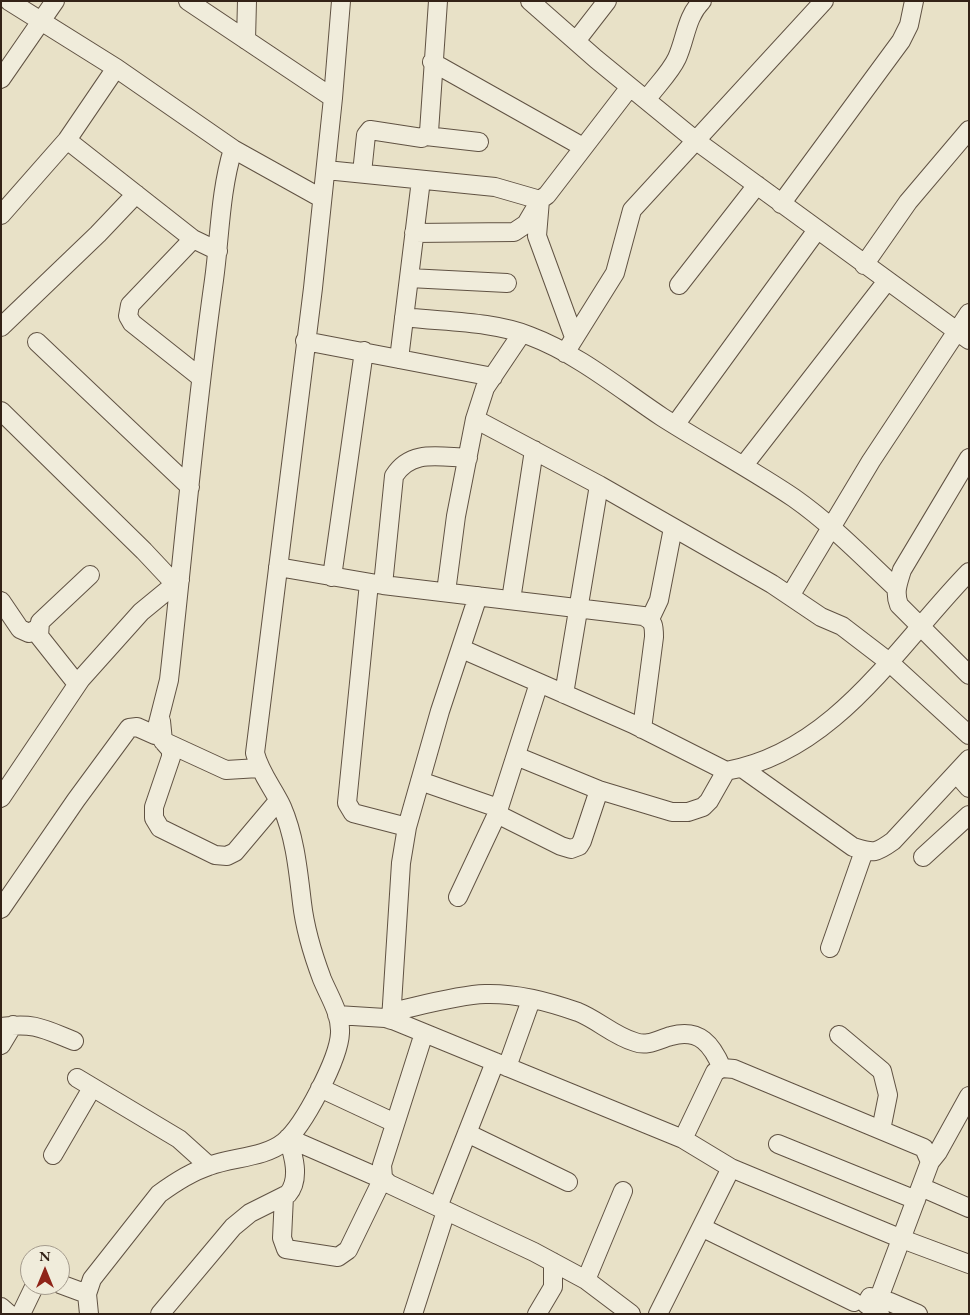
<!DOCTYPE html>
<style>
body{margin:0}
#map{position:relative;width:970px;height:1315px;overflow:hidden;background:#e8e1c7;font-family:"EB Garamond",serif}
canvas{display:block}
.frame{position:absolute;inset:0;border:2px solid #332217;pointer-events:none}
.north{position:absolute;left:20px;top:1245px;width:50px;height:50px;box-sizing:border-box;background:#f0ecdb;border:1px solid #a49b8d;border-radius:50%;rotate:0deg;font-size:14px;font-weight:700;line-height:20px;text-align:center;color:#332217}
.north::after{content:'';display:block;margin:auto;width:18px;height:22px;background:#8f2418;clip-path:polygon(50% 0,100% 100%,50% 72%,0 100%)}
</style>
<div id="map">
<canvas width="970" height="1315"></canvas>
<div class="frame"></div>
<div class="north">N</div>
</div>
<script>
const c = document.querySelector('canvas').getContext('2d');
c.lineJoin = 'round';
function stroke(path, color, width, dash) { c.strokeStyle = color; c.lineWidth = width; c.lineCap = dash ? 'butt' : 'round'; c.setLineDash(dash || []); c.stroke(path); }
const minor = new Path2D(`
 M9 1 116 68 233 149 321 198
 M188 1 333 98
 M530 1 596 59 695 140 969 340
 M246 40 247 1
 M576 41 607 1
 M432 62 583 147
 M1 79 55 1
 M647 99C656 86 670 73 677 58 686 38 686 17 702 1
 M426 136 479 142
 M67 140 193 239 218 251
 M326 170 495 187 540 200 547 195 630 87
 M362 173 366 135 370 130 422 138 429 132 438 1
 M540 200 537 236 574 337
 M781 204 901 41 909 25 914 1
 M1 215 67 140 116 68
 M414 233 514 232 526 224 539 202
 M193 239 130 305 128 316 132 323 200 377
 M864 265 908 202 969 130
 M409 278 507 283
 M679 285 757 185
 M404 317C445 322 492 321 530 336 578 354 620 389 662 417 706 445 751 469 794 498 831 524 863 557 896 588
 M1 327 98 234 136 194
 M305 341 493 377
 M37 342 190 487
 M565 353 615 273 632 210 824 1
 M399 359 421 180
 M1 411 144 551 175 584
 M475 419 599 485 772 584 821 617 842 626 889 662 969 735
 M675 425 817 230
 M969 458 902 570C898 583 894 592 899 605L969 675
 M744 465 887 281
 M278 567 383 585 643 616C654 621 654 626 654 637L642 729
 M332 577 364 351
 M369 583 347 803 353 813 407 827
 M383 585 394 476C411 449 439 457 468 458
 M446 592 456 516 475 419 485 388 522 333
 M790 596 871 461 969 313
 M511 600 534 450
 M1 601 20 629 29 633 38 628
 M650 619 659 600 673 528
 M462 649 633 724 726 771C835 752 897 646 969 572
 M77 684 39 636 40 622 90 575
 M564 694 599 485
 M161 721 163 741 171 750V757L154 807V818L160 828 215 855 227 856 235 852 278 801
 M163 741 226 770 259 768
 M516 756 599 790 672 812H688L703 807 709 801 726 771
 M742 768 853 847C874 853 875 854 893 841L969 759
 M956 773 969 788
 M420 781 498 808
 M1 798 81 679 141 612 180 580
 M497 814 561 846 571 849 579 846 582 841 599 790
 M923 857 969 815
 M458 897 497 814 539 683
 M1 909 76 800 129 728 137 727 155 735 169 680C184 547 195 413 214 280 220 236 220 192 233 149
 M830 948 864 851
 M391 1012C419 1006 457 995 485 994 514 993 550 1002 578 1012 598 1020 614 1036 635 1042 648 1047 659 1039 671 1036 700 1028 712 1045 722 1068
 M337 1015 385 1018 395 1021 683 1139 731 1168 902 1239 969 1264
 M391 1020 401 863 407 827 440 711 478 596
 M1 1027C34 1022 44 1029 74 1041
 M424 1033 382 1165 383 1178 389 1184 534 1252 586 1280 631 1314
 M839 1035 882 1071 888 1095 881 1130
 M1 1045 13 1025
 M507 1067 531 1000
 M77 1078 179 1139 209 1166
 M320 1088 395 1123
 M467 1133 568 1182
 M683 1139 715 1072 722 1068 734 1069 924 1148 930 1162 879 1298
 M778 1144 916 1200
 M53 1155 92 1088
 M930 1162 938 1152 969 1096
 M921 1187 969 1208
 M284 1196 282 1238 286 1249 338 1257 348 1250 383 1178 375 1176 288 1138
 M438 1207 495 1062
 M703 1228 854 1302
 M586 1280 623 1191
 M60 1284 87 1294
 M1 1307 9 1314
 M21 1314 35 1285
 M89 1314 87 1294 92 1279 159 1194C174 1183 191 1172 209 1166 232 1157 264 1158 284 1142 304 1126 339 1058 340 1033 341 1014 329 996 322 979 313 955 305 929 302 903 298 870 295 837 282 807 273 788 260 773 255 753L313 288 333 98 341 1
 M160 1314 233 1227 250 1213 288 1194C301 1179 293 1154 288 1138
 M413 1314 446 1211
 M537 1314 553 1287V1262
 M658 1314 731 1168
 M880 1314 866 1304 870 1297 890 1302 918 1314`);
stroke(minor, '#605243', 20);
stroke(minor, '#f0ecdb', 18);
</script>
